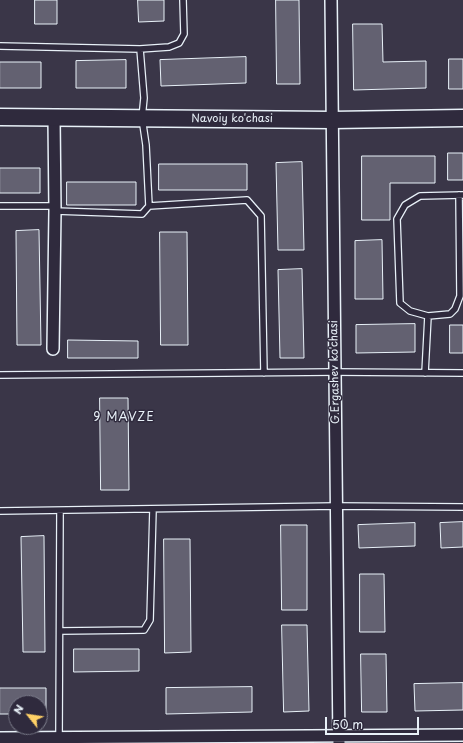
<!DOCTYPE html>
<style>
body{margin:0}
#map{position:relative;width:463px;height:743px;overflow:hidden;background:#3a3648;font-family:"Playpen Sans",sans-serif}
canvas{display:block}
.north{position:absolute;left:8px;top:695px;width:40px;height:40px;box-sizing:border-box;background:#2f2a3d;border:1px solid #797a88;border-radius:50%;rotate:300deg;font-size:11px;font-weight:700;line-height:16px;text-align:center;color:#e8f1f8}
.north::after{content:'';display:block;margin:auto;width:14px;height:18px;background:#ffd166;clip-path:polygon(50% 0,100% 100%,50% 72%,0 100%)}
.scale{position:absolute;left:325px;top:717px;width:94px;height:18px;box-sizing:border-box;border:2px solid #e8f1f8;border-top:0;padding-left:5px;font-size:12px;line-height:14px;white-space:nowrap;color:#e8f1f8;-webkit-text-stroke:3px #2f2a3d;paint-order:stroke}
</style>
<div id="map">
<canvas width="463" height="743"></canvas>
<div class="north">N</div>
<div class="scale">50 m</div>
</div>
<script>
const c = document.querySelector('canvas').getContext('2d');
c.lineJoin = 'round';
function fill(path, color) { c.fillStyle = color; c.fill(path, 'evenodd'); }
function stroke(path, color, width, dash) { c.strokeStyle = color; c.lineWidth = width; c.lineCap = dash ? 'butt' : 'round'; c.setLineDash(dash || []); c.stroke(path); }
function write(font, color, halo, rows, align = 'center') {
  c.font = font + ' "Playpen Sans",sans-serif'; c.lineWidth = 3; c.setLineDash([]); c.textBaseline = 'middle'; c.strokeStyle = halo; c.fillStyle = color; for (const [text, x, y, turn = 0] of rows) {
    c.save(); c.translate(x, y); c.rotate((+turn || 0) * Math.PI / 180); c.textAlign = isNaN(turn) ? turn : align; if (halo) c.strokeText(text, 0, 0); c.fillText(text, 0, 0); c.restore();
  }
}
const building = new Path2D(`
 M35 0H57V24H35Z
 M138 0H164V21L139 22Z
 M276 0H299L300 84H277Z
 M353 24H382L383 62 426 61V88L354 90Z
 M246 57V83L161 86 160 60Z
 M449 59H463V89H449Z
 M126 60V88H76V61Z
 M0 62H41V88H0Z
 M448 153H463V180H448Z
 M362 156H435V183H390V220H362Z
 M302 162 304 250H278L276 163Z
 M159 164H247V190H159Z
 M0 168H40V193H0Z
 M67 182H136V205H67Z
 M39 230 41 345H17L16 231Z
 M160 232H187L188 345H161Z
 M382 240 383 299H355V241Z
 M302 269 304 358H280L278 270Z
 M415 324V352L356 353V325Z
 M450 325H463V353H450Z
 M68 340 138 341V358H68Z
 M100 398H128L129 490H101Z
 M463 522V547L441 548 440 523Z
 M415 523V546L359 548 358 525Z
 M281 525H307V610H282Z
 M44 536 45 652H23L21 537Z
 M164 539H190L191 652 165 653Z
 M360 574H384L385 632H360Z
 M282 625H307L309 711 284 712Z
 M74 649H139V671L74 672Z
 M361 654H386L387 712H362Z
 M463 683V710L415 711 414 684Z
 M252 687V712L166 714V688Z
 M0 688H46V714H40V703H16V714H0Z`);
const service = new Path2D(`
 M0 46 140 49 144 98 142 118 146 145 149 206 142 214 55 211
 M140 49 169 47 179 43 184 34 183 0
 M0 206H55
 M149 206 247 200 261 216 264 373
 M428 316 450 314 455 309 460 296 459 195
 M425 373 428 316 410 311 400 303 397 219 405 205 420 196 463 195
 M0 375 335 372 463 373
 M0 511 336 506 463 507
 M60 631 144 630 150 620 153 509
 M59 738 60 511`);
const minor = new Path2D(`
 M331 0 339 743
 M53 349 55 211 54 118
 M0 738 463 735`);
const secondary = new Path2D(`
 M0 117 332 120 463 118`);
const streetNames = [
 ["Navoiy ko'chasi",232,119],
 ["G.Ergashev ko'chasi",335,372,-91]
];
const neighbourhoodNames = [
 ["9 MAVZE",124,418]
];
fill(building, '#636171');
stroke(building, '#e8f1f8', 1);
stroke(service, '#e8f1f8', 8);
stroke(minor, '#e8f1f8', 14);
stroke(secondary, '#e8f1f8', 19);
stroke(service, '#2f2a3d', 5.5);
stroke(minor, '#2f2a3d', 11);
stroke(secondary, '#2f2a3d', 16);
write('11px', '#e8f1f8', '#2f2a3d', streetNames);
c.letterSpacing = '1px';
write('12px', '#e8f1f8', '#2f2a3d', neighbourhoodNames);
c.letterSpacing = '0px';
</script>
